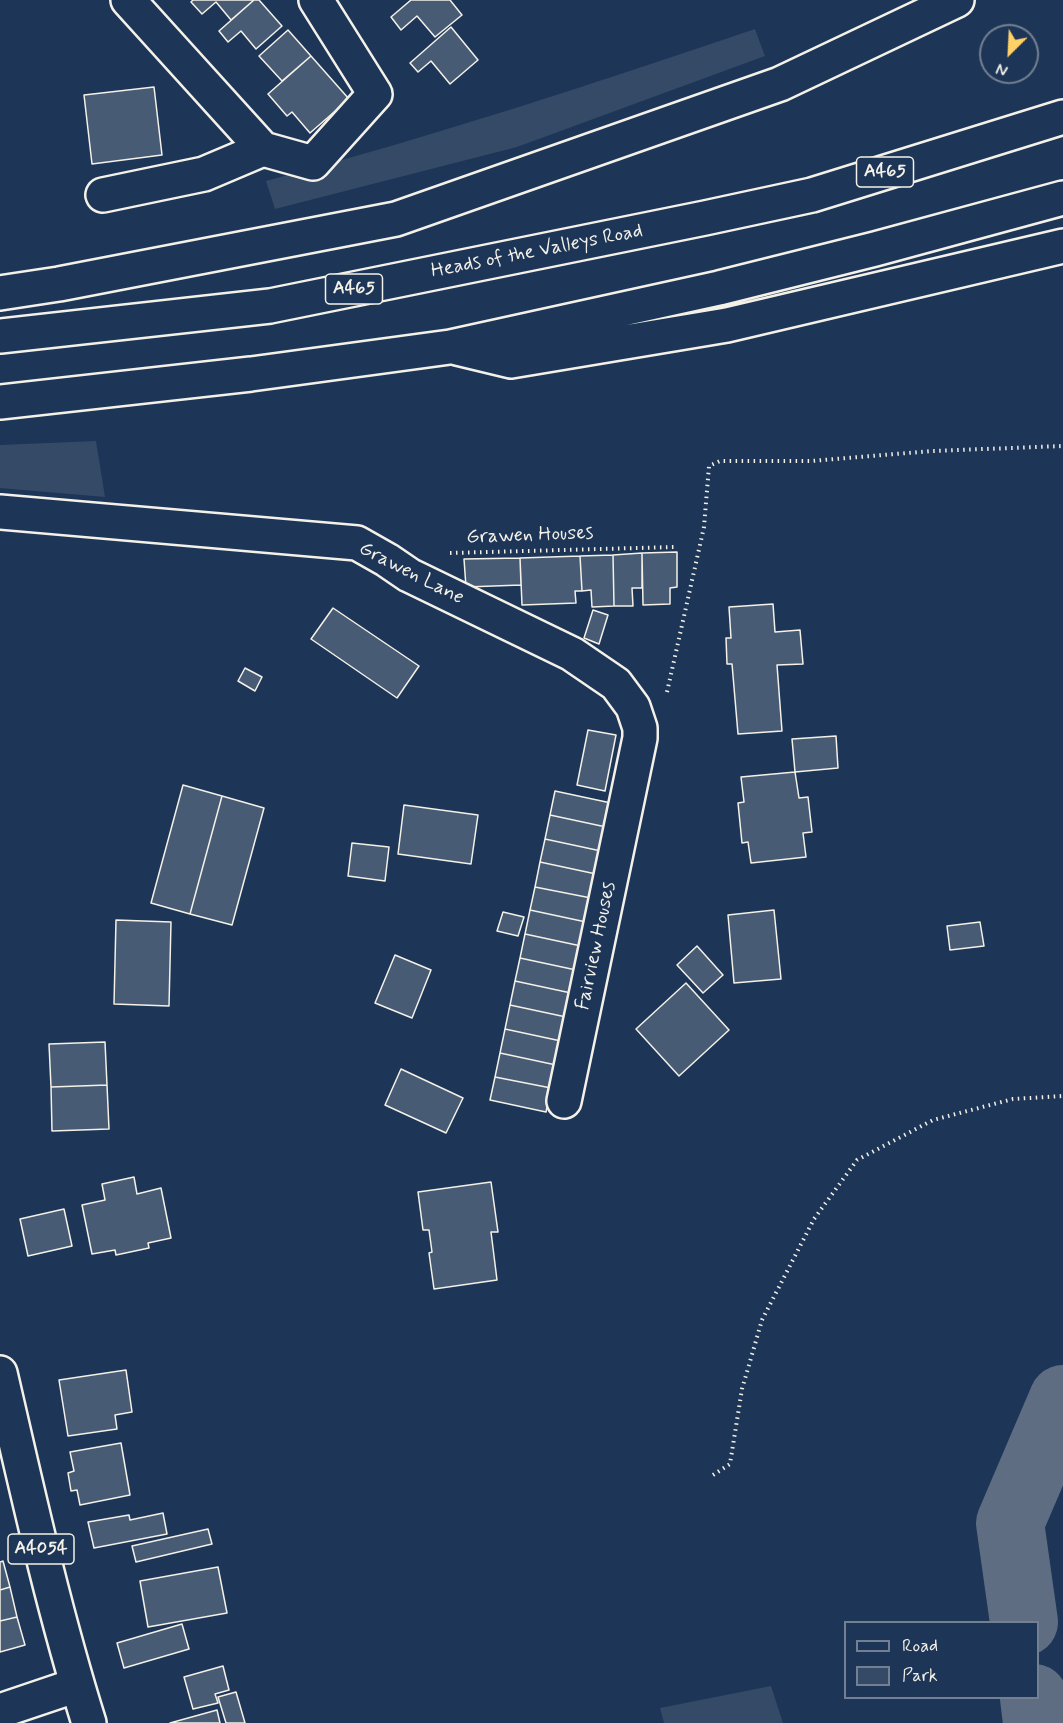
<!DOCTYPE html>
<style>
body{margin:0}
#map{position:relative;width:1063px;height:1723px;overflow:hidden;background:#1d3557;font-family:Mynerve,sans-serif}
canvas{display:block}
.legend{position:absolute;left:844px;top:1621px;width:195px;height:78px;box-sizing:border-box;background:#1d3557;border:2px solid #738091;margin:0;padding:8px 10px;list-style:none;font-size:18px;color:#f4f1e8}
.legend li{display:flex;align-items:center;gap:12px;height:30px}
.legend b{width:30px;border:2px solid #738091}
.north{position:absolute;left:979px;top:24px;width:60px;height:60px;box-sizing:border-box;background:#1d3557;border:2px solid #738091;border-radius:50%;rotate:204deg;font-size:16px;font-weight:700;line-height:24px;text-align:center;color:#f4f1e8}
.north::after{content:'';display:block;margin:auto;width:21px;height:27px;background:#ffd166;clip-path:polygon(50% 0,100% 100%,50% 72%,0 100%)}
</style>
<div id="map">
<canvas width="1063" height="1723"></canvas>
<ul class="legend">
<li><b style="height:8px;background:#1d3557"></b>Road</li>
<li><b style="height:16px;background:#354a67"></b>Park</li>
</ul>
<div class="north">N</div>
</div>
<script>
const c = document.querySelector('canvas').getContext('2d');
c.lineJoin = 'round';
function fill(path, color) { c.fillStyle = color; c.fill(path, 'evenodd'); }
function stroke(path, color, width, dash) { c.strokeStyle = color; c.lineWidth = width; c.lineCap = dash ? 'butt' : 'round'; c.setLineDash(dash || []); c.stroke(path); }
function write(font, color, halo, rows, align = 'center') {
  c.font = font + ' Mynerve,sans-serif'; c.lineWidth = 5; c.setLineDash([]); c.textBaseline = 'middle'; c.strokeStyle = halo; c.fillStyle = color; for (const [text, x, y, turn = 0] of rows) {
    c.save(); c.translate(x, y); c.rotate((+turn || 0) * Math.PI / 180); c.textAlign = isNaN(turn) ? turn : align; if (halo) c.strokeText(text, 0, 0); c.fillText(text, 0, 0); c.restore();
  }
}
const green = new Path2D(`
 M755 29 765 56 517 147 275 209 266 181C431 137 593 84 755 29Z
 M96 441 105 497 0 488V445Z
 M771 1686 783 1723H664L660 1708Z`);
const river = new Path2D(`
 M1024 1622 1010 1523 1063 1399
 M1034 1698 1037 1723`);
const building = new Path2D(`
 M193 0H254L231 20 216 2 202 14 191 2Z
 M254 0H259L282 26 256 49 241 31 228 42 219 31Z
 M411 0H450L462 15 435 37 417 16 401 30 391 17Z
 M451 27 478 60 450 84 431 61 418 72 410 63Z
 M288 30 311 56 282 81 259 56Z
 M311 56 349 99 310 133 292 112 287 116 268 94Z
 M154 87 162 155 92 164 84 95Z
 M677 552V587L670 588V604L643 605 642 553Z
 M642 553V588H632L633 606H614L613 555Z
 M613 555 614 606 592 607 591 590 582 591 580 556Z
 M580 556 582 591H575L576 603 522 605 520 558Z
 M520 558 521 585 466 587 464 559Z
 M773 604 775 632 800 630 803 664 777 665 782 731 738 734 732 664H727L726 638H731L729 607Z
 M333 608 419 666 397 698 311 639Z
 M593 610 608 615 599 644 584 638Z
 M245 668 262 677 255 691 238 681Z
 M588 730 616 735 605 791 577 785Z
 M836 736 838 768 795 772 792 739Z
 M795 772 799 798 808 797 812 832 803 833 806 857 751 863 748 842 742 843 738 803 744 802 741 777Z
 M183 785 222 796 190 914 151 903Z
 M555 791 611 803 606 827 550 815Z
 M222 796 264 808 232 925 190 914Z
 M404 805 478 815 471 864 398 854Z
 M550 815 606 827 601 851 545 839Z
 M545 839 601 851 596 874 540 862Z
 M352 843 389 847 385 881 348 876Z
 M540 862 596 874 591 898 535 887Z
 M535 887 591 898 586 922 530 910Z
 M530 910 586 922 581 946 525 934Z
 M774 910 781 979 734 983 728 915Z
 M503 912 524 917 518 936 497 931Z
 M116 920 171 922 169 1006 114 1004Z
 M980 922 984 946 950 950 947 926Z
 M525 934 581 946 576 970 520 958Z
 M697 946 723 975 703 993 677 965Z
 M395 955 431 970 412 1018 375 1003Z
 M520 958 576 970 571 993 515 981Z
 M515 981 571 993 566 1017 510 1005Z
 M686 983 729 1030 679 1076 636 1029Z
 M510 1005 566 1017 561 1041 505 1029Z
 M505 1029 561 1041 556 1065 500 1053Z
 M105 1042 107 1085 51 1087 49 1044Z
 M500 1053 556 1065 551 1088 495 1077Z
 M401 1069 463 1098 446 1133 385 1105Z
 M495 1077 551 1088 546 1112 490 1100Z
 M107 1085 109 1129 52 1131 51 1087Z
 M134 1177 137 1194 161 1188 171 1238 148 1243 149 1248 116 1255 115 1250 92 1254 82 1205 105 1200 102 1184Z
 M491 1182 498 1232H491L497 1280 434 1289 429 1253 432 1252 429 1230H423L418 1192Z
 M64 1209 72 1246 28 1256 20 1219Z
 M126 1370 132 1412 115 1415 117 1429 68 1436 59 1380Z
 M121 1443 130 1495 80 1505 77 1490 71 1491 68 1473 74 1471 70 1452Z
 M163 1513 167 1534 94 1548 88 1522 129 1515 130 1520Z
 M208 1529 212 1544 136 1562 132 1546Z
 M3 1561 10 1587 0 1590V1562Z
 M218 1567 227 1613 148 1627 140 1581Z
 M10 1587 17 1617 0 1621V1590Z
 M17 1617 25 1645 0 1652V1621Z
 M182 1624 189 1649 124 1668 117 1643Z
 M223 1666 229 1690 215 1694 218 1703 193 1709 184 1677Z
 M236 1692 245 1723H226L218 1697Z
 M217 1710 220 1723H170Z`);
const path = new Path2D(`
 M450 553 675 547
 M667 692 704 527 709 466 720 461H811L932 451 1063 446
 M713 1475 730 1464 742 1389 762 1320 814 1219 857 1160 933 1120 1013 1099 1063 1096`);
const minor = new Path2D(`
 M263 149 313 163 375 94 316 0
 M103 195 204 174 263 149 128 0
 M0 512 357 543 387 560 409 575 572 654 616 684 633 707 640 728V738L564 1101
 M0 1711 77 1685`);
const major = new Path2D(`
 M0 1373C27 1490 53 1608 89 1723`);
const highway = new Path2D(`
 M0 293 59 284 396 219 780 84 957 0
 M0 336 270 306 705 218 812 195 1063 117
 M457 348 511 361 727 325 1063 246
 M0 402 251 374 450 347 719 288 875 249 1063 198`);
const shields = [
 [885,172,57],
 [354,289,57],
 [41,1549,66]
];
const shieldNames = [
 ["A465",885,172],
 ["A465",354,289],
 ["A4054",41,1549]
];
const streetNames = [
 ["Heads of the Valleys Road",537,252,-11],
 ["Grawen Houses",530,536,-2],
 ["Grawen Lane",411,574,27],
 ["Fairview Houses",597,946,-78]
];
fill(green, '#354a67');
stroke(river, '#5e6d82', 68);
fill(building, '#485b74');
stroke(building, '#f4f1e8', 1.5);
stroke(minor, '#f4f1e8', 38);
stroke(major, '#f4f1e8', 38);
stroke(highway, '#f4f1e8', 38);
stroke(path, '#f4f1e8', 4, [1.5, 4.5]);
stroke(minor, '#1d3557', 33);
stroke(major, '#1d3557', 33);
stroke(highway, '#1d3557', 33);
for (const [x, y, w] of shields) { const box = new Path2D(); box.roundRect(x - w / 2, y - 15, w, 30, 4.5); c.fillStyle = '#1d3557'; c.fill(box); stroke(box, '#f4f1e8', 1.5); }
write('bold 18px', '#f4f1e8', null, shieldNames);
write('20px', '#f4f1e8', '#1d3557', streetNames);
</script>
